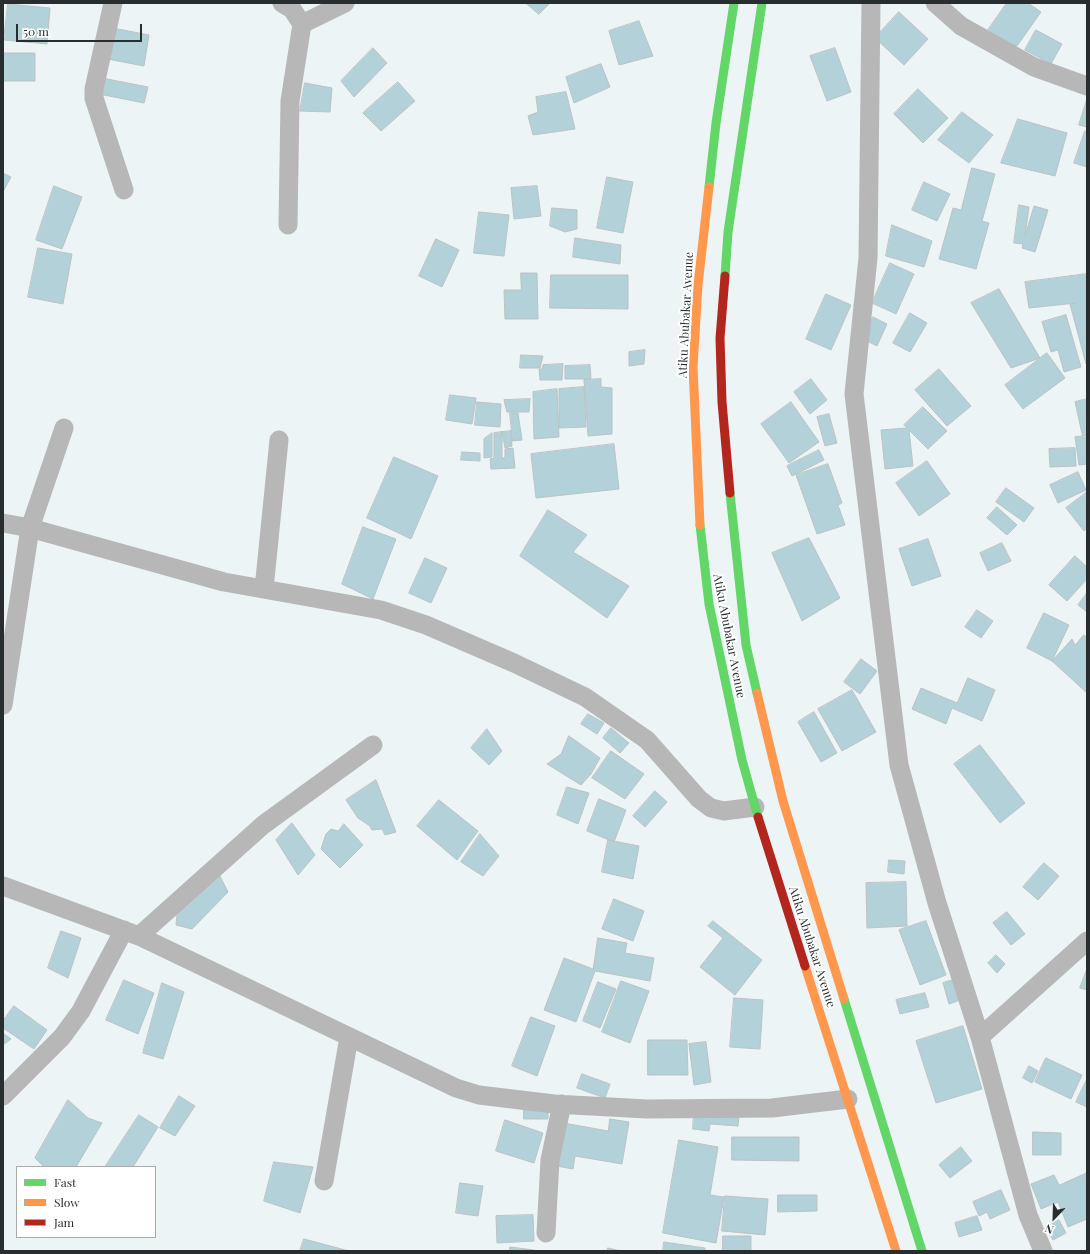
<!DOCTYPE html>
<style>
body{margin:0}
#map{position:relative;width:1090px;height:1254px;overflow:hidden;background:#ecf4f6;font-family:"Playfair Display",serif}
canvas{display:block}
.frame{position:absolute;inset:0;border:4px solid #282d2f;pointer-events:none}
.legend{position:absolute;left:16px;top:1166px;width:140px;height:72px;box-sizing:border-box;background:#fff;border:1px solid #a9abac;margin:0;padding:5px 7px;list-style:none;font-size:12px;color:#282d2f}
.legend li{display:flex;align-items:center;gap:8px;height:20px}
.legend b{width:20px;border:1px solid #a9abac}
.north{position:absolute;left:1034px;top:1198px;width:40px;height:40px;-webkit-text-stroke:3px #fff;paint-order:stroke;rotate:203deg;font-size:11px;font-weight:700;line-height:16px;text-align:center;color:#282d2f}
.north::after{content:'';display:block;margin:auto;width:14px;height:18px;background:#282d2f;clip-path:polygon(50% 0,100% 100%,50% 72%,0 100%)}
.scale{position:absolute;left:16px;top:24px;width:126px;height:18px;box-sizing:border-box;border:2px solid #282d2f;border-top:0;padding-left:5px;font-size:12px;line-height:14px;white-space:nowrap;color:#282d2f;-webkit-text-stroke:3px #fff;paint-order:stroke}
</style>
<div id="map">
<canvas width="1090" height="1254"></canvas>
<div class="frame"></div>
<ul class="legend">
<li><b style="height:5px;background:#63d668"></b>Fast</li>
<li><b style="height:5px;background:#ff974d"></b>Slow</li>
<li><b style="height:5px;background:#b3261e"></b>Jam</li>
</ul>
<div class="north">N</div>
<div class="scale">50 m</div>
</div>
<script>
const c = document.querySelector('canvas').getContext('2d');
c.lineJoin = 'round';
function fill(path, color) { c.fillStyle = color; c.fill(path, 'evenodd'); }
function stroke(path, color, width, dash) { c.strokeStyle = color; c.lineWidth = width; c.lineCap = dash ? 'butt' : 'round'; c.setLineDash(dash || []); c.stroke(path); }
function write(font, color, halo, rows, align = 'center') {
  c.font = font + ' "Playfair Display",serif'; c.lineWidth = 4; c.setLineDash([]); c.textBaseline = 'middle'; c.strokeStyle = halo; c.fillStyle = color; for (const [text, x, y, turn = 0] of rows) {
    c.save(); c.translate(x, y); c.rotate((+turn || 0) * Math.PI / 180); c.textAlign = isNaN(turn) ? turn : align; if (halo) c.strokeText(text, 0, 0); c.fillText(text, 0, 0); c.restore();
  }
}
const building = new Path2D(`
 M526 3H550L539 14Z
 M1007 3H1028L1041 12 1017 46 1007 43 988 30Z
 M8 4 50 8 47 44 4 40Z
 M899 12 928 39 904 65 875 38Z
 M639 21 653 56 619 65 609 31Z
 M108 27 149 35 144 66 102 58Z
 M1036 30 1062 44 1051 64 1025 50Z
 M373 48 387 63 354 97 341 81Z
 M835 48 851 92 827 101 810 56Z
 M3 53H35V81H3Z
 M601 64 610 87 574 103 566 77Z
 M102 78 148 87 144 103 99 94Z
 M398 82 415 101 381 131 363 113Z
 M305 83 332 88 330 112 300 111Z
 M918 89 948 118 923 143 894 114Z
 M566 92 575 129 533 135 528 116 538 112 536 97Z
 M1087 99V127L1079 125Z
 M962 112 993 135 969 163 938 140Z
 M1018 119 1067 133 1055 176 1001 163Z
 M1085 131 1087 132V167L1074 163Z
 M972 168 995 174 982 221 989 223 976 269 939 259 953 208 961 210Z
 M3 173 11 177 3 192Z
 M607 177 633 182 623 233 597 228Z
 M924 182 950 194 937 221 912 210Z
 M54 186 82 197 62 249 36 240Z
 M537 186 541 216 514 219 511 188Z
 M1019 205 1029 207 1025 236 1034 206 1048 210 1035 252 1022 248 1023 244 1014 243Z
 M552 208 577 210V229L565 232 550 226Z
 M479 212 509 215 504 256 474 253Z
 M892 225 932 241 924 267 886 256Z
 M575 238 621 245 620 264 573 257Z
 M436 239 459 250 442 287 419 276Z
 M38 248 72 254 63 304 28 297Z
 M890 263 914 274 896 314 872 303Z
 M521 273H537L538 319H505L504 290H521Z
 M1087 274V363L1086 364 1070 304 1076 303 1029 308 1025 282Z
 M551 275H628V309L550 308Z
 M999 289 1040 358 1011 368 971 303Z
 M826 294 851 305 831 350 806 339Z
 M910 313 927 323 910 352 893 343Z
 M1066 315 1081 367 1064 372 1058 350 1051 352 1042 322Z
 M873 317 887 324 877 346 863 339Z
 M645 350 644 364 629 366V352Z
 M1047 353 1065 378 1023 409 1005 385Z
 M521 355 543 356 540 368H520Z
 M563 364 562 380H540L539 369H542L543 365Z
 M590 365 591 379H565V366Z
 M939 369 971 406 947 426 915 390Z
 M601 379V387L612 388V434L588 436 584 380Z
 M811 379 827 400 810 414 794 392Z
 M584 387 586 427 559 428V389Z
 M557 389 559 437 534 439 533 392Z
 M450 395 476 398 472 424 446 420Z
 M530 399 529 412H507L504 400Z
 M1087 399V437L1083 438 1075 402Z
 M477 402 501 404 500 427 475 425Z
 M791 402 819 442 789 463 761 424Z
 M923 407 947 431 928 449 909 430 913 466 885 469 881 430 907 428 904 425Z
 M510 413H518L522 440 513 441Z
 M829 414 837 443 825 446 817 417Z
 M511 431 512 446 505 448 502 432Z
 M502 432V458H505V449L513 448 515 468 491 469 490 459 494 458V433Z
 M492 433V457L484 458V439Z
 M1087 436V464L1079 465 1075 437Z
 M614 444 619 489 536 498 531 454Z
 M1075 448 1076 466 1050 467 1049 449Z
 M819 450 824 460 792 476 787 466Z
 M462 452 480 453V461L461 460Z
 M394 457 438 476 411 539 367 518Z
 M927 461 950 494 919 516 896 483Z
 M828 464 842 503 838 505 845 525 817 534 796 475Z
 M1078 472 1086 490 1058 503 1050 485Z
 M1006 488 1034 508 1024 522 996 502Z
 M1087 492V528L1084 531 1066 508Z
 M997 507 1017 525 1007 535 987 518Z
 M548 510 587 535 573 552 629 586 607 618 520 556Z
 M363 527 396 539 373 599 342 584Z
 M809 538 840 598 802 621 772 553Z
 M928 539 941 576 912 586 899 549Z
 M1002 543 1011 561 988 571 980 553Z
 M1075 556 1087 567V579L1067 601 1049 585Z
 M425 558 447 568 431 603 409 593Z
 M1087 593V612L1078 605Z
 M977 610 993 621 981 638 965 627Z
 M1044 613 1069 625 1052 661 1027 648Z
 M1084 635 1087 638V693L1052 661 1072 639 1075 645Z
 M861 659 877 671 860 694 844 682Z
 M968 678 995 690 982 721 952 708 946 724 912 709 921 688 957 703Z
 M852 690 876 732 842 751 818 709Z
 M814 712 837 753 821 762 798 722Z
 M588 714 604 723 597 734 581 724Z
 M611 728 629 743 620 753 603 738Z
 M487 729 502 751 489 765 471 748Z
 M569 736 600 758 591 774 581 785 547 764 561 754Z
 M980 745 1025 803 1000 823 954 764Z
 M611 751 644 774 625 799 592 778Z
 M376 780 396 832 385 835 382 829 372 830 370 826 358 818 346 800Z
 M567 787 589 793 578 824 557 815Z
 M655 791 667 802 645 827 633 816Z
 M599 799 626 810 614 842 587 831Z
 M439 800 478 831 457 860 417 826Z
 M292 823 315 855 298 875 276 840Z
 M344 824 363 845 340 868 321 849 326 834 331 829 338 831Z
 M480 834 499 856 483 876 461 862Z
 M608 840 639 846 633 879 602 872Z
 M889 860 905 861 904 874 888 872Z
 M1044 863 1059 876 1038 900 1023 887Z
 M220 876 228 892 192 929 176 925 177 915Z
 M906 882 907 926 867 928 866 883Z
 M614 899 644 911 633 941 602 929Z
 M1007 912 1025 934 1011 945 993 923Z
 M713 921 762 960 735 995 700 967 723 938 708 926Z
 M926 921 946 975 920 985 899 930Z
 M61 931 81 938 68 978 48 968Z
 M598 938 627 943 625 953 654 958 650 981 595 971 576 1022 544 1010 564 958 593 969Z
 M996 955 1005 964 997 973 988 963Z
 M1087 969V990L1080 988Z
 M960 978 966 998 949 1004 943 983Z
 M124 980 154 993 138 1034 106 1020Z
 M621 981 649 991 630 1043 602 1032Z
 M598 982 616 989 600 1028 583 1021Z
 M162 983 184 992 163 1059 143 1053Z
 M925 993 929 1007 900 1014 896 1000Z
 M734 998 763 1000 760 1049 730 1047Z
 M14 1006 47 1030 34 1049 3 1028V1021Z
 M531 1017 555 1026 537 1076 512 1066Z
 M963 1026 982 1089 936 1103 916 1041Z
 M3 1033 11 1039 3 1045Z
 M648 1040H687L688 1075H648Z
 M706 1042 711 1082 694 1085 689 1044Z
 M1046 1058 1082 1075 1071 1099 1035 1082Z
 M1029 1066 1038 1071 1032 1083 1023 1078Z
 M582 1074 610 1084 605 1098 577 1088Z
 M1087 1079V1107L1076 1102Z
 M179 1096 195 1106 175 1136 160 1128Z
 M68 1100 88 1118 102 1123 76 1167H44L35 1158Z
 M524 1106H548V1119H524Z
 M694 1112 739 1115 738 1126 710 1124 709 1131 693 1129Z
 M139 1115 158 1127 133 1167H105Z
 M610 1119 629 1122 622 1164 575 1156 573 1169 551 1165 558 1122 608 1131Z
 M505 1120 543 1133 534 1163 496 1151Z
 M1033 1132 1061 1133V1155H1033Z
 M732 1137H799V1161L732 1160Z
 M679 1140 718 1147 710 1195 724 1197 716 1243 663 1233Z
 M961 1147 972 1161 950 1178 939 1165Z
 M274 1162 313 1167 300 1213 264 1201Z
 M1087 1173V1219L1068 1227 1058 1202 1041 1209 1031 1184 1054 1175 1059 1185Z
 M460 1183 483 1186 478 1216 456 1213Z
 M1001 1190 1010 1210 990 1219 987 1212 979 1216 973 1202Z
 M778 1195H817V1211L778 1212Z
 M725 1196 768 1199 765 1235 722 1231Z
 M533 1215 534 1241 497 1243 496 1216Z
 M977 1216 982 1230 959 1237 955 1223Z
 M1059 1220 1066 1233 1053 1240 1046 1228Z
 M723 1236H751V1251H723Z
 M304 1239 349 1251H300Z
 M664 1242 705 1248V1251H663Z
 M510 1247 534 1250V1251H510Z
 M608 1248 621 1251H607Z`);
const street = new Path2D(`
 M113 3 94 89V98L124 190
 M282 3 292 9 302 24 290 101 288 225
 M871 3 868 258 854 394 899 765 937 903 980 1037 1028 1215 1043 1251
 M935 3 961 26 1034 67 1087 86
 M302 24 345 3
 M3 523 30 528 224 582 381 610 426 625 514 663 585 697 647 740 699 799 711 808 724 811 755 807
 M264 589 279 440
 M3 705 30 528 64 428
 M3 886 139 936 456 1088 479 1095 554 1104 647 1109 772 1108 848 1099
 M139 936 263 825 373 745
 M980 1037 1087 941
 M3 1096 62 1037 81 1011 124 930
 M324 1181 349 1037
 M546 1233 550 1160 562 1104`);
const fast = new Path2D(`
 M709 187 716 123 734 3
 M725 276 728 232 762 3
 M730 493 746 645 757 693
 M700 525 709 604 742 760 758 817
 M844 999 922 1251`);
const slow = new Path2D(`
 M700 525 693 367 698 285 709 187
 M757 693 783 801 844 999
 M805 966 896 1251`);
const jam = new Path2D(`
 M725 276 720 338 722 402 730 493
 M758 817 805 966`);
const streetNames = [
 ["Atiku Abubakar Avenue",686,315,-87],
 ["Atiku Abubakar Avenue",729,636,79],
 ["Atiku Abubakar Avenue",812,947,72]
];
fill(building, '#b2d1d8');
stroke(building, '#bcc2c3', 1);
stroke(street, '#b7b7b8', 19);
stroke(fast, '#63d668', 9);
stroke(slow, '#ff974d', 9);
stroke(jam, '#b3261e', 9);
write('12px', '#282d2f', '#fff', streetNames);
</script>
